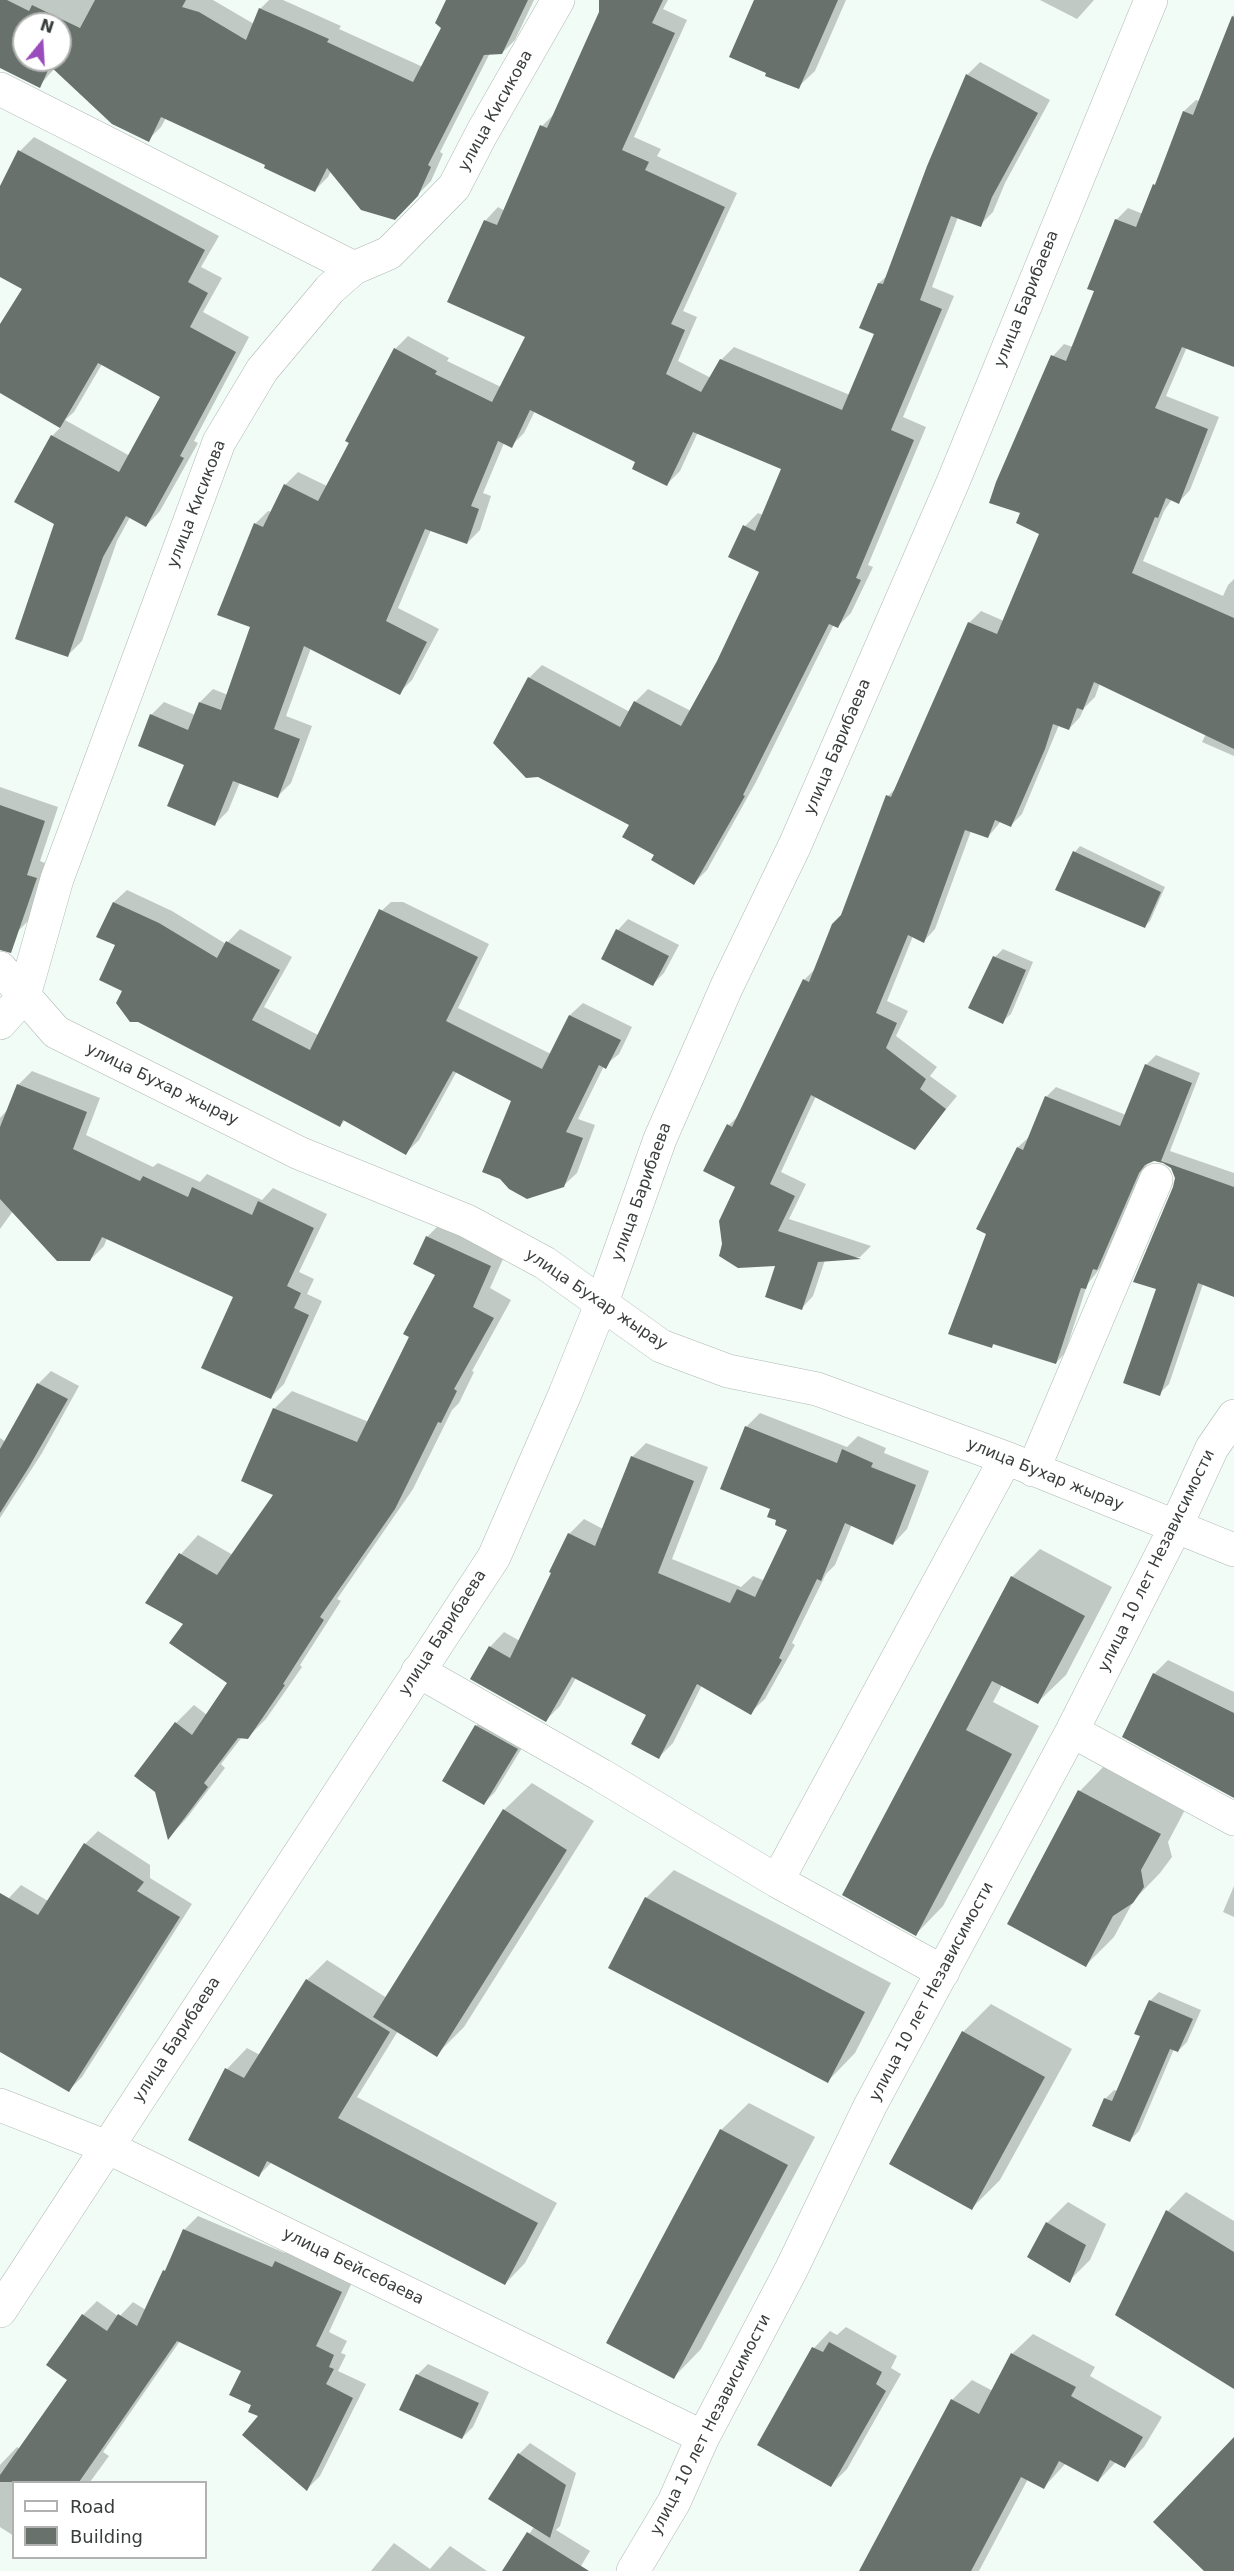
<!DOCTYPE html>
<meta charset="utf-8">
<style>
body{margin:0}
#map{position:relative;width:1234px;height:2571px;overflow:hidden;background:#f2fcf7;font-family:"DejaVu Sans",sans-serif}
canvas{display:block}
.legend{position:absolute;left:12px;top:2481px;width:195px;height:78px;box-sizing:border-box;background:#fff;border:2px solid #b0b1b1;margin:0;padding:8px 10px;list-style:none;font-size:18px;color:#393d3b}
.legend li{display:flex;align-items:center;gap:12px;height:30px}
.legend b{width:30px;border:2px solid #b0b1b1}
.north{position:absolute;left:12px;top:12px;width:60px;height:60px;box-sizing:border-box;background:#fff;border:2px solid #b0b1b1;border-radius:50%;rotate:18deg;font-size:16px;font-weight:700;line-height:24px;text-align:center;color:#393d3b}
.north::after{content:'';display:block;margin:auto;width:21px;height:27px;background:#9b4cbc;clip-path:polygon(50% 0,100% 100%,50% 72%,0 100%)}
</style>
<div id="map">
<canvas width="1234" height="2571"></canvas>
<ul class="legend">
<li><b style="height:8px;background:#fff"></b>Road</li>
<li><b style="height:16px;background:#68716c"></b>Building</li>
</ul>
<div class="north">N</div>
</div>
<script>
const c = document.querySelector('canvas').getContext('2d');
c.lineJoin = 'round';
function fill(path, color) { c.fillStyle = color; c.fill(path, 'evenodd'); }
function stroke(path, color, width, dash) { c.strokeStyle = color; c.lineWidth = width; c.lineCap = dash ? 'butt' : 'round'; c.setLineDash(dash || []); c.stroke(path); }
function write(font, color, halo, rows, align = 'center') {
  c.font = font + ' "DejaVu Sans",sans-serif'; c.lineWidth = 6; c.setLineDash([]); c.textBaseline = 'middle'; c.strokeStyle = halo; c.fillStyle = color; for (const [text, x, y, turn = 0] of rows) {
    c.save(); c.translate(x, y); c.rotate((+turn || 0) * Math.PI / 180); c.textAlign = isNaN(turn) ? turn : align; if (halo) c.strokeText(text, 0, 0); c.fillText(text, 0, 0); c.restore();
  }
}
const shadow = new Path2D(`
 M0 0H213L254 24 260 9 269 0H283L341 26 339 29 423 67 443 28 448 0H534L515 40 502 53H490L440 152 443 154 431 181 395 218 331 171 328 177 315 190 267 164 166 118 161 127 148 140 55 68 39 86 0 67ZM24 24H60V60H24Z
 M606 0H668L663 9 687 20 634 137 661 149 657 156 737 193 683 311 697 317 678 361 711 378 721 360 734 347 850 395 876 333 879 283 888 275 967 75 980 62 1050 100 1005 183 993 212 980 225 958 217 932 287 954 296 903 417 926 427 868 565 873 567 851 613 838 626 834 624 756 782 707 870 694 883 656 855 631 824 529 678 542 665 630 712 635 702 648 689 691 711 718 662 761 571 745 526 758 513 763 515 783 469 698 432 680 471 667 484 637 461 535 411 524 433 511 446 504 443 483 493 491 496 480 530 467 543 431 530 398 608 439 629 412 680 399 693 311 648 286 716 312 726 291 783 278 796 240 782 228 811 215 824 186 764 151 715 164 702 195 715 200 702 213 689 228 695 252 626 255 524 268 511 272 512 285 485 298 472 327 486 395 349 408 336 449 358 447 361 501 387 527 336 485 221 498 207 505 211 542 126 555 113Z
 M756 0H846L815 71 798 87 768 72Z
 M1040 0H1094L1077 19Z
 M1234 14V366L1187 347 1166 396 1219 417 1190 490 1179 502 1172 499 1164 511 1143 561 1223 596 1228 585 1234 579V756L1202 742 1206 734 1100 683 1095 697 1084 708 1080 717 1069 729 1059 725 1022 814 1011 825 1001 821 988 837 971 831 935 929 924 941 913 936 887 1001 908 1011 896 1036 937 1067 930 1076 957 1096 914 1148 816 1096 781 1172 806 1184 789 1219 871 1246 860 1257 825 1260 813 1296 802 1308 737 1187 729 1125 740 1114 804 980 816 968 843 915 888 796 898 786 969 623 981 611 1004 621 1041 533 997 483 1053 356 1064 344 1073 347 1096 291 1116 220 1128 208 1143 214 1184 111 1196 100 1200 101Z
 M34 137 219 236 201 267 222 278 203 312 249 337 194 441 198 443 160 511 146 526 130 517 117 541 82 641 68 655 56 524 16 502 52 436 61 427 0 392V327L24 288 0 275V189L20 151ZM102 364 162 396 130 456 65 420 74 412Z
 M0 787 58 807 40 861 50 865 31 918 17 932 0 935Z
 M1080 846 1165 887 1150 921 1145 926 1057 889 1075 852Z
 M127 890 172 911 226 944 240 929 292 957 264 1007 318 1035 377 915 391 902H403L489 944 458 1008 551 1054 570 1015 583 1003 632 1027 619 1054 604 1066 578 1119 595 1125 577 1173 563 1186 513 1100 457 1071 419 1140 406 1153 345 1120 340 1126 124 990 117 945 114 902Z
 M628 919 679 945 664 973 653 984 618 930Z
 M1003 949 1033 962 1011 1014 1002 1022 995 957Z
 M1156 1055 1200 1073 1170 1151 1234 1173V1296L1203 1284 1169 1384 1159 1394 1158 1288 1176 1178 1173 1168 1164 1162 1153 1160 1148 1162 1107 1259 1087 1285 1065 1353 1056 1363 995 1343 992 1346 1018 1147 1028 1138 1029 1139 1046 1097 1056 1087 1126 1115 1146 1065Z
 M32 1071 100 1098 86 1135 153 1167 158 1163 200 1182 207 1174 262 1200 273 1188 327 1214 299 1272 314 1279 307 1294 322 1301 284 1384 271 1397 235 1296 107 1238 104 1246 90 1260 13 1211 0 1229V1118L9 1108 18 1085Z
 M445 1219 508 1248 490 1288 511 1300 472 1371 474 1372 459 1403 452 1410 413 1489 337 1599 341 1601 300 1665 302 1667 266 1719 247 1738 242 1737 221 1764 225 1768 186 1819 169 1837 176 1723 194 1705 207 1715 229 1683 185 1623 147 1602 166 1571 198 1535 233 1555 275 1494 274 1409 292 1391 369 1422 438 1275 427 1237Z
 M51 1371 79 1386 42 1453 0 1518V1438L6 1442 38 1384Z
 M760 1413 847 1447 858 1436 886 1448 884 1453 929 1471 907 1529 893 1544 852 1524 835 1565 826 1574 792 1643 795 1645 765 1699 750 1713 702 1685 673 1743 659 1757 648 1714 576 1678 560 1706 546 1720 472 1678 490 1647 504 1632 520 1641 569 1534 584 1519 603 1529 632 1457 646 1443 708 1467 672 1559 741 1587 753 1576 765 1581 789 1529 778 1519 772 1508 746 1427Z
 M1040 1549 1112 1587 1066 1675 1038 1702 1002 1685 993 1702 1039 1726 943 1906 916 1934 844 1895 1012 1577Z
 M1168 1660 1234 1692V1796L1154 1674Z
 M487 1715 528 1738 495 1792 484 1803 476 1726Z
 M1107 1763 1187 1806 1168 1842 1172 1857 1160 1873 1134 1900 1114 1937 1086 1965 1009 1924 1080 1791Z
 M532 1783 594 1821 464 2027 436 2055 398 2031 357 2097 557 2203 525 2263 505 2284 272 2162 259 2175 190 2140 227 2069 247 2048 260 2055 307 1980 327 1960 387 1998 504 1810Z
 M98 1831 150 1865V1878L192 1904 82 2077 69 2090 0 2050V1912L9 1898 21 1885 48 1901 85 1844Z
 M674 1870 891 1983 855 2053 828 2081 646 1898Z
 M1234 1886V1917L1223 1912Z
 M1159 1992 1201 2010 1187 2042 1178 2051 1174 2049 1139 2131 1130 2140 1105 2099 1114 2090 1118 2091 1142 2036 1150 2001Z
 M991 2004 1072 2049 1000 2180 972 2208 963 2032Z
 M749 2103 815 2137 701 2349 674 2377 721 2130Z
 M1186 2192 1234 2221V2388L1117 2314 1168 2211Z
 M1068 2202 1106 2224 1090 2260 1069 2281 1047 2223Z
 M198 2216 285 2253 290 2248 354 2278 329 2332 347 2341 341 2353 346 2355 338 2371 366 2384 320 2476 307 2489 253 2405 243 2370 180 2341 103 2452 109 2456 90 2482H14V2536L0 2527V2465L17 2447 20 2449 70 2379 48 2365 83 2315 97 2301 119 2317 133 2302 146 2310 184 2230Z
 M846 2327 897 2356 891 2368 901 2374 847 2469 831 2485 759 2445 814 2348 830 2331 837 2335Z
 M1033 2334 1095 2367 1090 2376 1162 2417 1144 2447 1125 2466 1116 2462 1098 2481 1066 2463 1044 2487 1028 2479 979 2571H861L952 2400 972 2380 993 2391 1013 2353Z
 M428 2364 489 2392 473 2427 462 2438 417 2375Z
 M530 2443 576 2473 560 2526 556 2530 590 2551 578 2571H504L534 2527 490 2498 519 2454Z
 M394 2543 430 2569 450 2546 487 2571H371Z`);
const building = new Path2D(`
 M0 0H7L29 11 32 5 80 28 95 0H186L182 7 199 12 246 40 259 8 329 39 327 42 413 82 441 28 435 23 446 0H528L502 54 484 55 428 165 431 167 418 196 395 220 361 210 327 168 315 192 264 168 265 165 161 117 149 142 112 124 50 66 40 88 0 68ZM24 24H60V60H24Z
 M599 0H663L652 23 675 33 622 150 649 162 645 170 725 207 671 324 685 330 666 374 701 392 720 359 842 410 874 334 859 328 878 283 883 284 927 166 966 74 1038 113 992 197 981 227 951 216 920 300 942 309 891 430 914 440 856 578 861 580 838 628 829 624 743 795 745 796 694 885 651 860 654 855 622 837 629 825 538 777 526 778 493 743 528 677 620 727 634 701 681 726 717 661 759 572 728 557 743 525 755 531 781 469 693 432 667 486 632 469 635 462 530 410 512 448 498 441 471 506 479 509 467 544 425 529 386 621 427 642 400 695 304 646 274 729 300 739 278 798 233 781 215 826 167 806 184 765 138 746 150 714 188 730 199 702 221 710 250 627 217 615 254 523 263 527 284 484 318 501 349 443 345 441 394 348 437 371 435 374 492 402 525 337 447 302 484 220 497 225 540 125 547 128 599 12Z
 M754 0H838L799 89 765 76 766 73 729 57Z
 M1232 16 1234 17V367L1182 347 1155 408 1208 429 1179 504 1166 498 1158 518 1155 517 1132 573 1234 618V749L1094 682 1083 710 1077 708 1069 730 1053 724 1045 749 1011 827 995 820 988 838 965 830 924 943 908 935 876 1013 897 1023 886 1048 926 1079 920 1089 946 1109 915 1150 811 1095 770 1184 795 1196 778 1231 861 1259 818 1262 802 1310 765 1297 775 1266 738 1268 719 1256 722 1244 719 1221 735 1187 703 1171 727 1124 732 1127 803 979 809 982 832 924 841 915 886 795 891 797 968 622 997 634 1039 534 1016 523 1020 513 989 503 996 482 1051 355 1066 361 1094 291 1087 289 1115 219 1136 227 1153 184 1155 185 1183 111 1193 115Z
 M18 150 205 250 188 282 208 293 190 327 236 352 180 456 184 458 146 527 126 516 103 557 68 657 15 639 54 524 14 502 51 435 119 472 160 397 98 363 60 428 0 393V324L22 289 0 277V186Z
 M0 805 45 821 27 875 37 878 11 953 0 950Z
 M1073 851 1161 892 1145 928 1055 890Z
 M113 902 159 923 217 958 226 941 280 970 252 1020 310 1050 379 909 478 957 446 1021 542 1069 569 1015 621 1040 606 1069 599 1065 566 1132 583 1138 564 1187 527 1199 509 1189 500 1179 482 1172 511 1101 453 1071 406 1155 343 1120 340 1127 138 1022H130L116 1003 122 991 99 980 115 945 96 937Z
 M616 929 669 956 653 986 601 959Z
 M993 956 1026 970 1003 1024 968 1008Z
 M1145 1064 1192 1083 1161 1161 1234 1187V1297L1198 1283 1160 1396 1123 1383 1156 1289 1133 1282 1173 1187 1175 1178 1171 1168 1163 1163 1154 1161 1145 1165 1139 1173 1097 1270 1093 1269 1086 1289 1081 1288 1056 1364 993 1344 992 1348 948 1334 986 1234 976 1229 1017 1147 1023 1150 1045 1096 1120 1126Z
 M17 1084 87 1112 73 1149 140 1181 143 1176 188 1197 192 1187 252 1215 258 1201 314 1228 287 1286 301 1293 294 1308 309 1315 271 1399 201 1368 233 1297 102 1237 90 1261H57L0 1199V1127Z
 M426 1236 491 1266 473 1307 494 1318 454 1389 457 1391 441 1423 438 1422 395 1509 320 1617 324 1620 283 1684 285 1685 248 1739 238 1738 204 1783 208 1787 168 1840 155 1792 134 1776 175 1722 192 1735 227 1683 169 1643 183 1624 145 1603 179 1553 217 1575 273 1495 241 1481 273 1408 357 1442 409 1337 403 1334 435 1275 413 1264Z
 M37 1383 68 1399 29 1467 0 1513V1449Z
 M745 1426 837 1463 842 1449 873 1463 871 1467 916 1485 893 1545 845 1523 821 1581 817 1579 779 1658 782 1660 751 1715 697 1684 659 1759 631 1744 646 1715 572 1677 546 1722 470 1679 489 1646 510 1658 551 1573 549 1572 568 1533 595 1546 631 1456 694 1481 658 1573 730 1603 737 1589 755 1597 787 1530 775 1525 776 1520 767 1517 770 1509 720 1489Z
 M1011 1576 1085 1616 1038 1704 992 1681 966 1730 1012 1754 916 1936 842 1895Z
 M1153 1673 1234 1713V1798L1122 1737Z
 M475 1725 518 1749 484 1805 442 1781Z
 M1078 1790 1161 1834 1141 1870 1144 1887 1133 1903 1113 1916 1086 1967 1007 1924Z
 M503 1809 567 1850 437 2057 373 2017Z
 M84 1843 144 1882 137 1891 180 1917 69 2092 0 2052V1893L38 1915Z
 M645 1897 865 2012 828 2083 608 1968Z
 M306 1979 390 2032 338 2118 538 2223 505 2285 267 2161 259 2177 188 2140 225 2068 244 2078Z
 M1149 2000 1193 2019 1178 2052 1170 2049 1130 2142 1092 2126 1104 2098 1112 2101 1140 2036 1134 2034Z
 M962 2031 1045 2077 972 2210 889 2164Z
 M720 2129 788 2165 674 2379 606 2343Z
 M1166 2210 1234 2252V2389L1115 2315Z
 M1046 2222 1086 2245 1070 2283 1027 2257Z
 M183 2229 272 2267 275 2261 342 2292 316 2346 334 2355 329 2367 334 2369 326 2384 353 2398 307 2491 242 2435 258 2416 248 2412 251 2405 229 2395 241 2371 177 2341 79 2482H0V2475L67 2380 46 2365 82 2314 107 2331 118 2314 137 2326 163 2270 165 2271Z
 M829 2342 882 2372 876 2384 886 2391 831 2487 757 2445 812 2347 823 2352Z
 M1011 2353 1076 2387 1071 2396 1143 2437 1125 2468 1110 2460 1098 2482 1059 2461 1044 2489 1021 2477 971 2571H859L951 2399 979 2414Z
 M416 2374 479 2403 462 2439 399 2410Z
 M1234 2437V2571H1204L1153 2522Z
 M518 2453 566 2485 550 2538 488 2499Z
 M527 2532 589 2571H502Z`);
const street = new Path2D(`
 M0 89 354 268
 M0 968 56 1032 299 1153 467 1221 545 1263 661 1346 728 1371 817 1389 1006 1458 1234 1550
 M0 1023 24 996 57 879 219 442 262 370 330 289 354 268 389 253 454 187 482 133 558 0
 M1033 1470 1156 1180
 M418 1671 601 1775 777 1881 943 1972
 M1072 1731 1234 1819
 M777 1881 1006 1458
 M0 2105 107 2147 703 2437
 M633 2571 674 2502 703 2437 791 2270 870 2106 1072 1731 1175 1528 1212 1448 1234 1416`);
const secondary = new Path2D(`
 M0 2311 494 1557 565 1394 601 1305 660 1139 727 986 795 845 953 482 1151 0`);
const streetNames = [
 ["улица Кисикова",496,111,-61],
 ["улица Барибаева",1027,299,-68],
 ["улица Кисикова",197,504,-69],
 ["улица Барибаева",838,747,-67],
 ["улица Бухар жырау",162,1085,26],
 ["улица Барибаева",642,1192,-70],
 ["улица Бухар жырау",596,1300,34],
 ["улица Бухар жырау",1045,1475,22],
 ["улица 10 лет Независимости",1157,1561,-64],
 ["улица Барибаева",443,1633,-57],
 ["улица 10 лет Независимости",932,1992,-62],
 ["улица Барибаева",177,2040,-57],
 ["улица Бейсебаева",353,2267,26],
 ["улица 10 лет Независимости",711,2425,-63]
];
fill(shadow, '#0003');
fill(building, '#68716c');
stroke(street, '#aeb8b3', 34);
stroke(secondary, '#aeb8b3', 34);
stroke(street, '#fff', 33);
stroke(secondary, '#fff', 33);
write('16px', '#393d3b', '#fff', streetNames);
</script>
